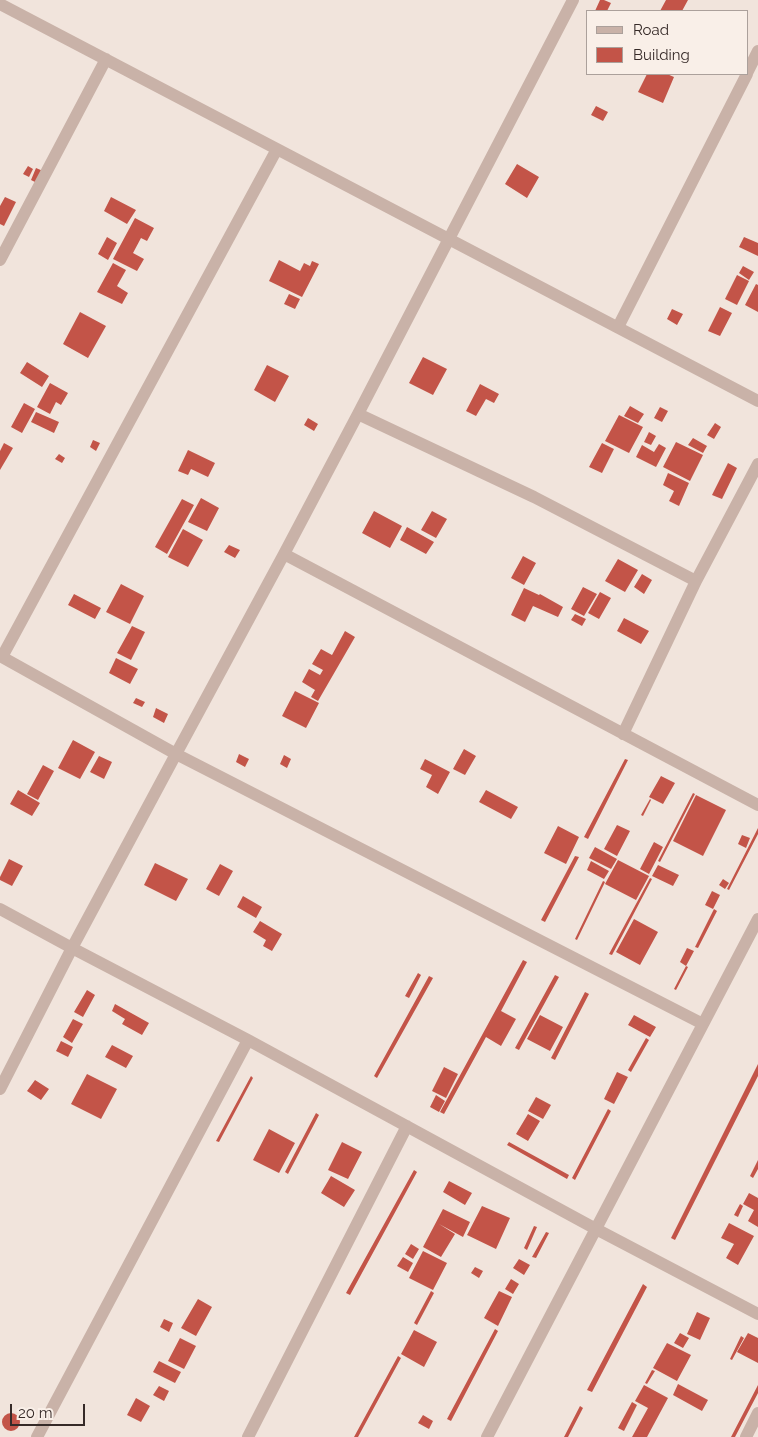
<!DOCTYPE html>
<style>
body{margin:0}
#map{position:relative;width:758px;height:1437px;overflow:hidden;background:#f1e4dc;font-family:Raleway,sans-serif}
canvas{display:block}
.legend{position:absolute;left:586px;top:10px;width:162px;height:65px;box-sizing:border-box;background:#f9efe8;border:1px solid #aba09b;margin:0;padding:6px 9px;list-style:none;font-size:15px;color:#362a28}
.legend li{display:flex;align-items:center;gap:10px;height:25px}
.legend b{width:25px;border:1px solid #aba09b}
.scale{position:absolute;left:10px;top:1404px;width:75px;height:22px;box-sizing:border-box;border:2px solid #362a28;border-top:0;padding-left:6px;font-size:15px;line-height:18px;white-space:nowrap;color:#362a28;-webkit-text-stroke:4px #f9efe8;paint-order:stroke}
</style>
<div id="map">
<canvas width="758" height="1437"></canvas>
<ul class="legend">
<li><b style="height:6px;background:#c9b2a8"></b>Road</li>
<li><b style="height:14px;background:#c35448"></b>Building</li>
</ul>
<div class="scale">20 m</div>
</div>
<script>
const c = document.querySelector('canvas').getContext('2d');
c.lineJoin = 'round';
function fill(path, color) { c.fillStyle = color; c.fill(path, 'evenodd'); }
function stroke(path, color, width, dash) { c.strokeStyle = color; c.lineWidth = width; c.lineCap = dash ? 'butt' : 'round'; c.setLineDash(dash || []); c.stroke(path); }
const building = new Path2D(`
 M600 0H604L611 3 607 11H595Z
 M666 0H688L682 11H660Z
 M647 74H667L674 77 663 103 638 92Z
 M596 106 608 112 603 121 591 115Z
 M517 164 539 177 527 198 505 184Z
 M28 166 33 169 29 177 23 174Z
 M36 168 43 171 37 183 31 180Z
 M5 197 16 202 4 226 0 224V206Z
 M111 197 136 210 127 224 104 211Z
 M135 218 154 228 147 241 141 238 133 253 144 259 137 271 113 259Z
 M107 237 117 243 108 260 98 254Z
 M744 237 758 243V256L739 247Z
 M279 260 300 271 304 263 310 266 312 261 319 264 302 297 269 281Z
 M113 263 126 270 117 286 128 293 122 304 97 292Z
 M743 266 754 272 749 280 739 273Z
 M737 275 749 281 737 305 725 299Z
 M756 284 758 285V312L745 305Z
 M289 294 300 299 295 309 284 304Z
 M720 307 732 313 720 336 708 331Z
 M672 309 683 314 677 325 667 319Z
 M80 312 106 326 88 358 63 344Z
 M423 357 447 369 433 395 409 383Z
 M27 362 49 376 42 387 20 373Z
 M267 365 289 376 275 402 254 390Z
 M50 383 68 393 61 405 56 402 50 414 37 407Z
 M480 384 499 394 494 403 486 399 476 416 466 411Z
 M24 403 35 409 22 433 11 427Z
 M630 406 644 414 638 423 624 416Z
 M660 407 668 411 662 422 654 418Z
 M36 412 59 422 54 433 31 422Z
 M619 415 643 427 629 453 605 441Z
 M308 418 318 424 314 431 304 425Z
 M715 423 721 427 714 439 707 435Z
 M649 432 656 436 651 445 644 442Z
 M693 438 707 446 703 453 688 445Z
 M93 440 100 443 96 451 90 447Z
 M676 442 703 455 690 481 663 467Z
 M4 443 13 448 0 470V451Z
 M602 443 614 449 602 473 589 467Z
 M659 444 666 448 656 467 636 457 642 445 654 452Z
 M188 450 215 463 208 477 191 469 188 475 178 471Z
 M59 454 65 458 62 463 55 459Z
 M728 463 737 468 722 499 712 495Z
 M668 473 689 483 679 506 669 501 674 491 663 485Z
 M201 498 219 508 207 531 188 522Z
 M182 499 194 505 167 554 155 547Z
 M374 511 402 526 390 548 362 533Z
 M432 511 447 519 436 538 421 530Z
 M407 527 434 542 426 554 400 540Z
 M183 529 203 540 188 567 168 557Z
 M229 545 240 550 235 558 224 552Z
 M523 556 536 563 524 585 511 578Z
 M618 559 638 570 625 592 605 581Z
 M642 574 652 580 644 594 634 587Z
 M121 584 144 596 130 624 106 612Z
 M583 587 597 594 584 616 571 609Z
 M524 588 539 595 540 594 563 607 558 617 533 606 525 622 511 615Z
 M600 592 611 598 599 619 588 613Z
 M74 594 101 608 95 619 68 605Z
 M575 614 586 619 582 626 571 620Z
 M624 618 649 631 641 644 617 631Z
 M132 626 145 632 131 660 117 653Z
 M345 631 355 637 318 701 311 697 315 690 302 682 309 669 320 675 323 670 312 664 321 649 332 655Z
 M116 658 138 669 130 684 109 673Z
 M295 691 319 703 306 728 282 716Z
 M136 698 145 702 142 707 133 703Z
 M156 708 168 714 164 723 153 717Z
 M73 740 95 752 80 779 58 768Z
 M464 749 476 756 465 775 453 769Z
 M239 754 249 759 245 767 236 762Z
 M284 755 291 759 287 768 280 764Z
 M99 756 112 762 104 779 90 772Z
 M425 759 450 772 438 794 426 787 432 775 420 769Z
 M625 759 628 760 588 839 584 837Z
 M43 765 54 771 38 800 27 794Z
 M661 776 675 783 663 804 649 797Z
 M18 790 40 803 32 816 10 804Z
 M486 790 518 807 511 819 479 802Z
 M693 793 695 794 660 862 658 861Z
 M696 795 726 810 703 856 673 841Z
 M650 799 651 800 643 816 641 815Z
 M617 825 630 831 617 856 604 849Z
 M558 826 579 837 566 864 544 853Z
 M758 828V834L729 890 727 889Z
 M742 835 750 838 746 848 738 844Z
 M654 842 663 847 649 874 640 869Z
 M595 847 617 859 611 869 589 858Z
 M575 856 579 857 545 922 541 920Z
 M9 859 23 866 12 886 0 880V877Z
 M618 860 649 876 636 900 605 884Z
 M591 861 609 871 604 879 587 870Z
 M155 863 188 879 176 901 144 885Z
 M220 864 233 871 219 896 206 889Z
 M658 865 679 875 673 886 652 876Z
 M650 878 652 879 612 955 609 954Z
 M723 879 729 883 725 889 719 885Z
 M603 881 605 882 577 940 575 939Z
 M712 891 720 895 713 909 705 905Z
 M243 896 262 907 256 918 237 907Z
 M714 909 717 911 698 948 695 947Z
 M634 919 658 932 640 965 616 952Z
 M260 921 282 934 272 951 263 946 266 940 253 932Z
 M687 948 694 951 686 966 680 962Z
 M523 960 527 962 501 1011 516 1019 501 1046 486 1037 444 1114 440 1112Z
 M686 966 688 967 676 990 674 989Z
 M418 973 421 975 409 998 405 996Z
 M555 975 559 977 519 1050 515 1048Z
 M429 976 433 978 377 1078 374 1076Z
 M87 990 95 995 83 1017 74 1012Z
 M585 992 589 994 555 1060 551 1058Z
 M115 1004 149 1023 142 1035 122 1024 125 1019 112 1011Z
 M540 1015 563 1027 550 1051 527 1039Z
 M634 1015 656 1027 650 1037 628 1025Z
 M73 1019 83 1024 72 1043 63 1037Z
 M646 1038 649 1040 631 1072 628 1070Z
 M61 1041 73 1047 68 1057 56 1051Z
 M112 1045 133 1056 126 1068 105 1057Z
 M758 1064V1076L675 1240 671 1238Z
 M444 1067 458 1074 446 1098 432 1091Z
 M617 1072 628 1077 614 1104 604 1099Z
 M87 1074 117 1089 101 1119 71 1104Z
 M251 1076 253 1078 219 1142 216 1141Z
 M35 1080 49 1089 41 1100 27 1091Z
 M436 1095 445 1101 439 1112 430 1107Z
 M536 1097 551 1105 543 1119 528 1111Z
 M608 1109 611 1111 575 1180 572 1178Z
 M316 1113 319 1115 288 1174 285 1172Z
 M528 1114 540 1121 528 1141 516 1134Z
 M269 1129 295 1143 279 1173 253 1160Z
 M342 1142 362 1152 348 1179 328 1170Z
 M509 1142 569 1175 567 1179 507 1145Z
 M758 1160V1169L753 1178 750 1176Z
 M414 1170 417 1172 350 1295 346 1293Z
 M331 1176 355 1190 344 1207 321 1193Z
 M449 1181 472 1193 465 1205 443 1192Z
 M749 1193 758 1198V1227L748 1221 754 1210 743 1204Z
 M740 1204 743 1206 738 1217 734 1215Z
 M482 1206 510 1218 496 1249 467 1235Z
 M443 1209 470 1222 463 1237 439 1224 455 1234 441 1257 423 1247Z
 M729 1223 754 1236 738 1265 726 1258 734 1244 721 1238Z
 M534 1226 537 1227 527 1250 524 1248Z
 M546 1232 549 1233 536 1258 532 1257Z
 M411 1244 419 1249 413 1259 405 1254Z
 M423 1251 447 1263 433 1290 409 1278Z
 M403 1257 413 1263 408 1272 397 1266Z
 M519 1259 530 1265 524 1275 513 1268Z
 M475 1267 483 1271 479 1278 471 1273Z
 M511 1279 519 1284 513 1294 505 1289Z
 M643 1284 647 1287 592 1392 587 1390Z
 M431 1291 434 1293 417 1325 414 1323Z
 M499 1291 512 1297 498 1326 484 1318Z
 M198 1299 212 1307 196 1336 181 1328Z
 M697 1312 710 1318 700 1340 687 1334Z
 M164 1319 173 1323 169 1332 160 1327Z
 M495 1329 498 1331 451 1421 447 1419Z
 M414 1330 437 1342 424 1367 401 1354Z
 M680 1333 689 1338 683 1348 674 1343Z
 M748 1333 758 1338V1363L737 1352Z
 M741 1336 744 1338 732 1360 730 1359Z
 M180 1338 196 1346 184 1369 168 1361Z
 M667 1343 691 1355 677 1381 653 1368Z
 M398 1356 401 1358 358 1437H354Z
 M159 1361 181 1372 175 1383 153 1372Z
 M652 1370 655 1371 647 1384 645 1383Z
 M678 1384 708 1400 702 1411 673 1395Z
 M644 1385 668 1398 647 1437H632L648 1408 635 1401Z
 M758 1385V1393L735 1437H731Z
 M159 1386 169 1391 164 1401 153 1395Z
 M136 1398 150 1406 141 1422 127 1415Z
 M632 1402 637 1405 624 1431 618 1428Z
 M580 1406 583 1408 568 1437H564Z
 M2 1422a9 9 0 1 1 18 0a9 9 0 1 1-18 0Z
 M423 1415 433 1421 429 1429 418 1423Z`);
const street = new Path2D(`
 M0 4 758 401
 M747 73 758 51
 M0 260 106 59
 M618 327 747 74
 M358 414 534 497 696 581
 M284 554 758 805
 M0 656 176 754 703 1024
 M2 657 277 149
 M623 734 696 581 758 464
 M0 909 72 948 248 1040 596 1229 758 1314
 M0 1089 72 948 176 754 284 554 358 414 573 0
 M37 1437 248 1040
 M248 1437 407 1126
 M487 1437 758 919
 M746 1437 758 1413`);
fill(building, '#c35448');
stroke(street, '#c9b2a8', 12);
</script>
